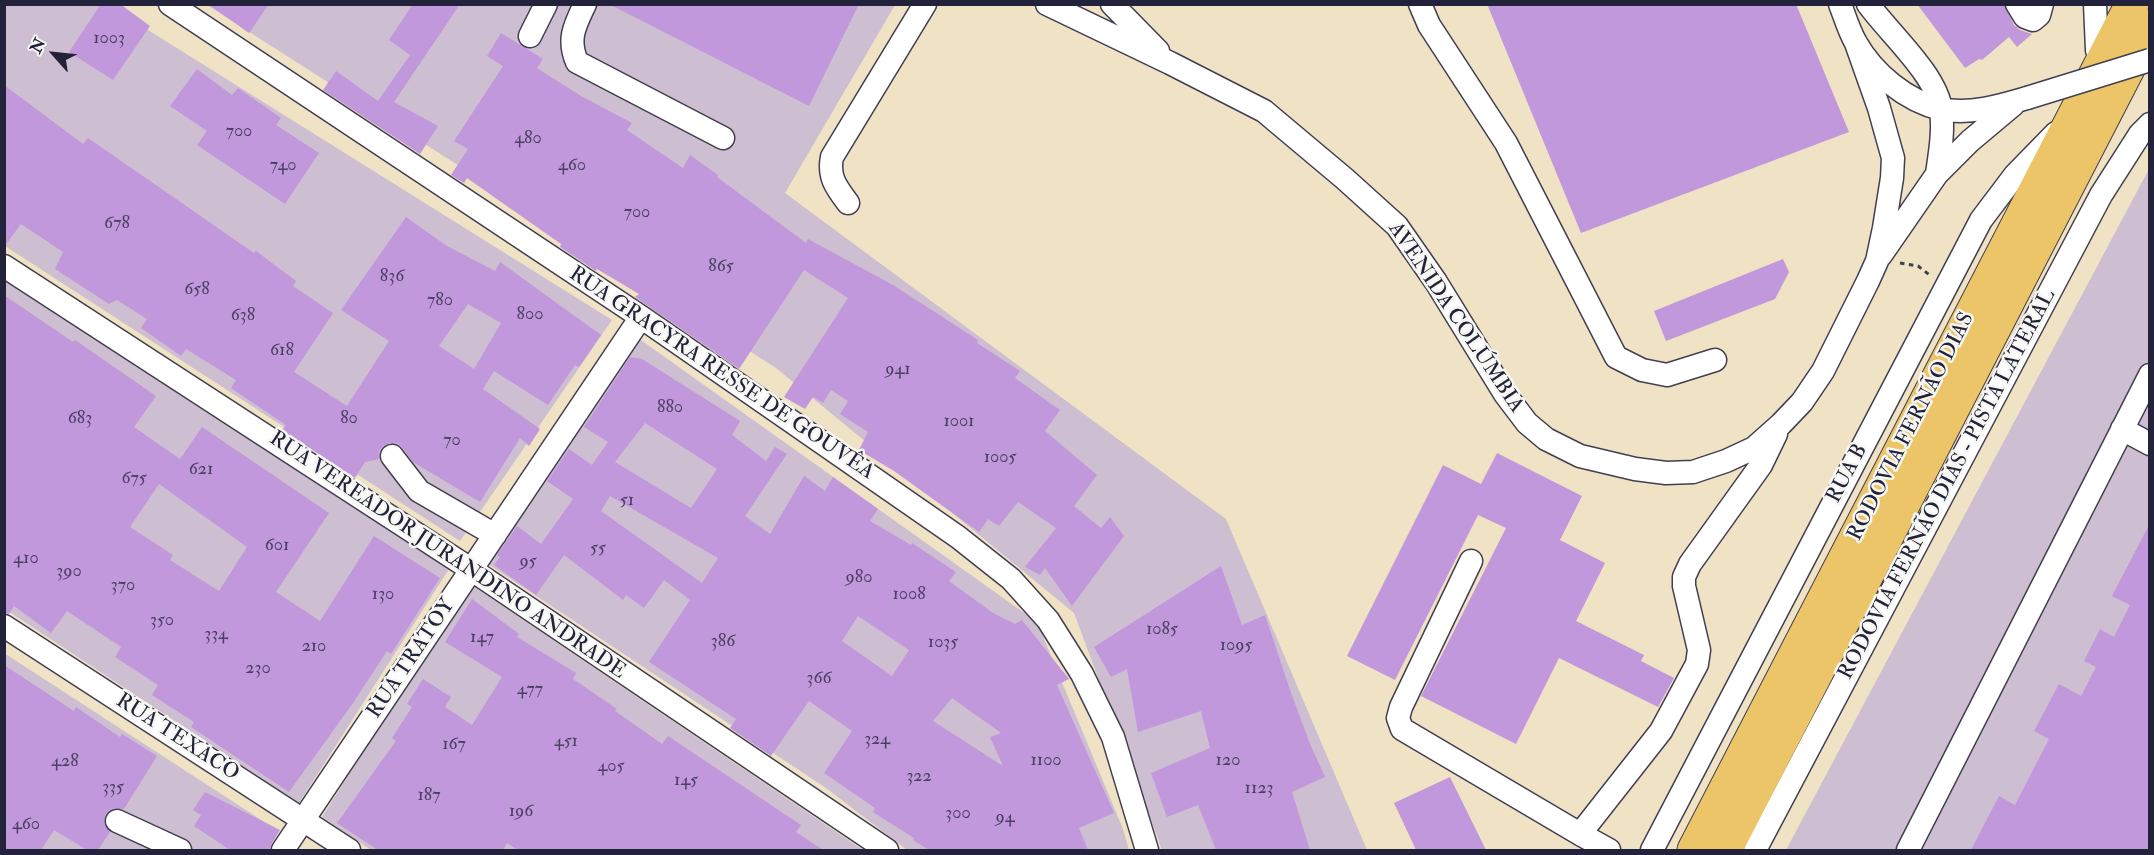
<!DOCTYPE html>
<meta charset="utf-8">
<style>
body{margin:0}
#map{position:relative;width:2154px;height:855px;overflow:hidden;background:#f0e2c5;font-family:"IM FELL Double Pica",serif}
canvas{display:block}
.frame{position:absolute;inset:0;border:6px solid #22223b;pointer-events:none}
.north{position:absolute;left:24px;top:24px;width:60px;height:60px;-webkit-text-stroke:4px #f6f6f2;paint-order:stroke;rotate:297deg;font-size:16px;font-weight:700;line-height:24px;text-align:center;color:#22223b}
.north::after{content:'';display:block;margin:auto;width:21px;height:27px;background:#22223b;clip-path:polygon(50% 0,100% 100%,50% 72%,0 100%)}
</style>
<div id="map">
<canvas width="2154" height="855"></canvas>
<div class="frame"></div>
<div class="north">N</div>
</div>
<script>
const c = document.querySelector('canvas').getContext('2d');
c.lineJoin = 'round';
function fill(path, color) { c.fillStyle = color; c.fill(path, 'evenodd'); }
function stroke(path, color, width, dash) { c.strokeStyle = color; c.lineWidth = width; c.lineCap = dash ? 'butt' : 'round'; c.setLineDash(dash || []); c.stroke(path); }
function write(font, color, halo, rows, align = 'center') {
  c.font = font + ' "IM FELL Double Pica",serif'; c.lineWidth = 5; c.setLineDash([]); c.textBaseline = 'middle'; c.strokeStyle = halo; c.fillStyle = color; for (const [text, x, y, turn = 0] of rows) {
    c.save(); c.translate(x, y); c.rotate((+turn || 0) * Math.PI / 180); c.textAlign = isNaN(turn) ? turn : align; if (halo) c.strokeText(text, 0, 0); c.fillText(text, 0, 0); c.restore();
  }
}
const industrial = new Path2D(`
 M4 5H108L612 320 460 541 5 246Z
 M207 5H895L785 193 1226 519 1367 850H1162L1074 613 776 368Z
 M2149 169V850H1786Z
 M4 278 449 569 299 803 5 609Z
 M638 338 1037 622 1123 829 1129 850H907L826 788 485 562Z
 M470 584 863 850H371L322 817Z
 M4 653 269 825 253 850H5Z`);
const building = new Path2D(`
 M101 4H120L150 26 113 80 69 52Z
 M208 4H269L249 33Z
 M413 4H460L394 102 438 126 420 154 323 90 336 71 378 101 410 55 389 40Z
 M609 4H859L809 106Z
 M1487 4H1796L1849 132 1581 233Z
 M1917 4H2004L2014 25 2020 30 2032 34 2017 47 2009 37 1982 60 1979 59 1965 68Z
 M501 33 543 59 537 68 581 96 632 123 627 130 683 168 690 155 718 175 717 177 806 243 808 239 893 285 978 340 977 343 1020 371 1015 378 1060 410 1045 431 1097 475 1074 506 1101 528 1110 517 1124 536 1072 606 1045 568 1040 575 1025 567 1056 528 1018 502 999 526 988 519 979 532 894 471 859 450 868 432 840 414 848 401 831 390 823 403 813 397 805 409 784 397 848 298 804 270 739 369 635 297 639 294 597 269 596 271 560 247 561 244 467 178 464 183 451 175 468 149 454 141 503 66 487 56Z
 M197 69 232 95 238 88 281 118 276 125 319 153 285 204 197 145 207 131 170 106Z
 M4 85 83 144 88 138 254 253 256 251 296 281 293 286 333 313 294 372 347 406 389 341 341 310 406 217 447 246 495 271 500 262 601 335 579 367 575 365 548 405 494 371 483 389 540 429 529 446 520 438 480 502 413 462 403 448 397 443H390L383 446 379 451V459L365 462 355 478 282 430 286 425 231 388 236 380 186 349 181 356 141 328 147 319 117 300 109 304 55 269 63 252 21 224 4 247ZM468 304 501 323 474 369 439 346Z
 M1783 259 1789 272 1775 299 1666 341 1654 311Z
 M4 295 73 342 75 340 156 396 134 427 180 459 202 427 329 513 276 592 320 621 374 536 440 578 391 654 387 651 353 703 289 792 191 727 194 722 152 695 158 685 115 657 121 647 67 611 51 633 14 606 9 614 4 613ZM159 484 247 547 219 591 170 560 173 555 130 527Z
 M630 357 642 359 740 421 732 435 766 461 775 447 787 454 745 516 770 534 804 476 825 491 833 477 878 509 870 521 911 545 912 543 956 572 949 581 993 613 1015 624 1022 620 1069 679 1057 685 1114 813 1079 828 1088 850H929L913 840 914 838 873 812 875 808 824 773 852 731 809 701 771 756 730 728 736 719 649 662 690 600 664 580 644 608 626 595 623 600 564 555 536 595 494 565 500 557 497 555 517 526 541 544 573 499 547 481 569 449 592 465 608 442 584 427ZM645 423 717 469 691 508 615 462ZM610 496 718 558 702 583 601 511ZM858 616 909 650 892 676 842 641ZM952 698 1001 733 990 737 1003 766 933 721Z
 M1497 453 1582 496 1560 540 1605 563 1576 621 1644 655 1641 661 1674 678 1658 707 1559 658 1516 744 1421 696 1506 528 1478 515 1395 680 1347 656 1443 465 1481 484Z
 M2150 523V850H1971L1999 796 2015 805 2049 739 2034 731 2059 684 2081 696 2096 667 2084 661 2100 629 2114 637 2130 605 2112 596Z
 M1221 566 1242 625 1265 615 1290 690 1310 744 1325 777 1292 792 1310 850H1216L1198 805 1167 817 1151 773 1210 748 1201 711 1138 732 1127 669 1111 677 1094 647Z
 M472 599 519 634 517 637 576 673 573 679 617 709 615 711 662 744 668 736 801 825 796 832 823 850H518L507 843 503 850H378L337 823 396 741 392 738 412 707 407 704 423 679 451 697 445 707 472 725 502 677 445 642Z
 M4 665 74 711 76 707 120 737 122 734 157 756 124 809 115 808 109 810 105 815 104 823 110 832 98 850H87L54 830 41 850H4Z
 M1450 777 1486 850H1416L1394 803Z
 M205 792 280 830 272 843 270 850H230L194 826 201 815 193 810Z`);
const path = new Path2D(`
 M1900 263 1918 266 1931 276`);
const minor = new Path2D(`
 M170 4 641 317 958 537 1011 579 1048 620 1082 674 1113 737 1147 850
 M585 4C575 25 567 39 577 62L723 138
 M1047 4 1170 63 1264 111 1345 179 1397 226 1436 282 1505 394 1527 423 1546 439 1580 456 1635 469 1666 473 1693 472 1726 461 1754 448 1781 424 1802 402 1823 371 1868 281 1877 261 1884 228 1892 178 1893 158 1879 108 1856 43
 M1112 4 1158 51
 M1420 4 1429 25 1506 143 1616 357 1642 370 1667 375 1715 360
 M1840 4C1845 17 1849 31 1856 43 1873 73 1906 101 1941 109 1969 115 2000 106 2027 98
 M1868 4C1889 33 1937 75 1941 110 1944 130 1940 153 1937 174
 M2017 4 2025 17 2033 20 2039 15 2042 4
 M2095 4 2097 50
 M530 36 546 4
 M848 203C836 187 828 177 832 157L925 4
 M1881 255 1937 174 1970 141 2013 105
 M4 266 472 570 887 850
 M2122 429 2150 444
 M392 456 419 491 495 535
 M1471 561 1401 707 1398 718 1402 729 1580 834
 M4 626 349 850
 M117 821 180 850
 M283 850 641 317
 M1609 850 1580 834 1661 731 1697 664 1699 650 1684 586V577L1690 564 1761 465 1776 434
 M1652 850 1981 220 2015 175 2056 133
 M1755 850 2101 195 2140 134 2150 124
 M1908 850 2150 375`);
const highway = new Path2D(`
 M1694 850 2132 4
 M1725 850 2150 26`);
const minorBridge = new Path2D(`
 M2027 98 2150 60`);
const numberNames = [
 ["1003",109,39],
 ["700",239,132],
 ["480",528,139],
 ["740",283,166],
 ["460",572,166],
 ["700",637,213],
 ["678",117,224],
 ["865",721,267],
 ["836",392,277],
 ["658",197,290],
 ["780",440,301],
 ["800",530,315],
 ["638",243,316],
 ["618",282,351],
 ["941",898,370],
 ["880",670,408],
 ["683",80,419],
 ["80",349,419],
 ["1001",959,422],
 ["70",452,441],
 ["1005",1000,458],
 ["621",201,470],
 ["675",134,479],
 ["51",627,501],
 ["601",277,546],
 ["55",598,549],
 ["410",26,559],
 ["95",528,562],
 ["390",69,572],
 ["980",859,578],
 ["370",123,586],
 ["130",383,595],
 ["1008",909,595],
 ["350",162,621],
 ["1085",1162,630],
 ["334",216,635],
 ["147",482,638],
 ["386",723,642],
 ["1035",943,643],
 ["1095",1236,646],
 ["210",314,647],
 ["230",258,669],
 ["366",819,679],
 ["477",530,690],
 ["324",877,740],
 ["451",566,742],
 ["167",454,745],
 ["1100",1046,761],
 ["120",1228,761],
 ["428",65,762],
 ["405",611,767],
 ["322",919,777],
 ["145",686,781],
 ["335",113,788],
 ["1123",1259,789],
 ["187",429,796],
 ["196",521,812],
 ["300",958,814],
 ["94",1005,818],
 ["460",26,825]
];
const streetNames = [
 ["AVENIDA COLÚMBIA",1455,318,56],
 ["RUA GRACYRA RESSE DE GOUVÊA",721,374,34],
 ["RODOVIA FERNÃO DIAS",1912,427,-63],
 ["RUA B",1848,474,-62],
 ["RODOVIA FERNÃO DIAS - PISTA LATERAL",1948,485,-62],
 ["RUA VEREADOR JURANDINO ANDRADE",447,556,34],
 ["RUA TRATOY",412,659,-56],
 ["RUA TEXACO",177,738,33]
];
fill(industrial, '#cebed1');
fill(building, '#c198db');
stroke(minor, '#413f50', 25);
stroke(highway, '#413f50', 35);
stroke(path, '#413f50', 3, [4.5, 4.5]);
stroke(minor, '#fff', 22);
stroke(highway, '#edc569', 33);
stroke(minorBridge, '#413f50', 25, []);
stroke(minorBridge, '#fff', 22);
write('18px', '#4a4063', null, numberNames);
write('21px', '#22223b', '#f6f6f2', streetNames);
</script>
